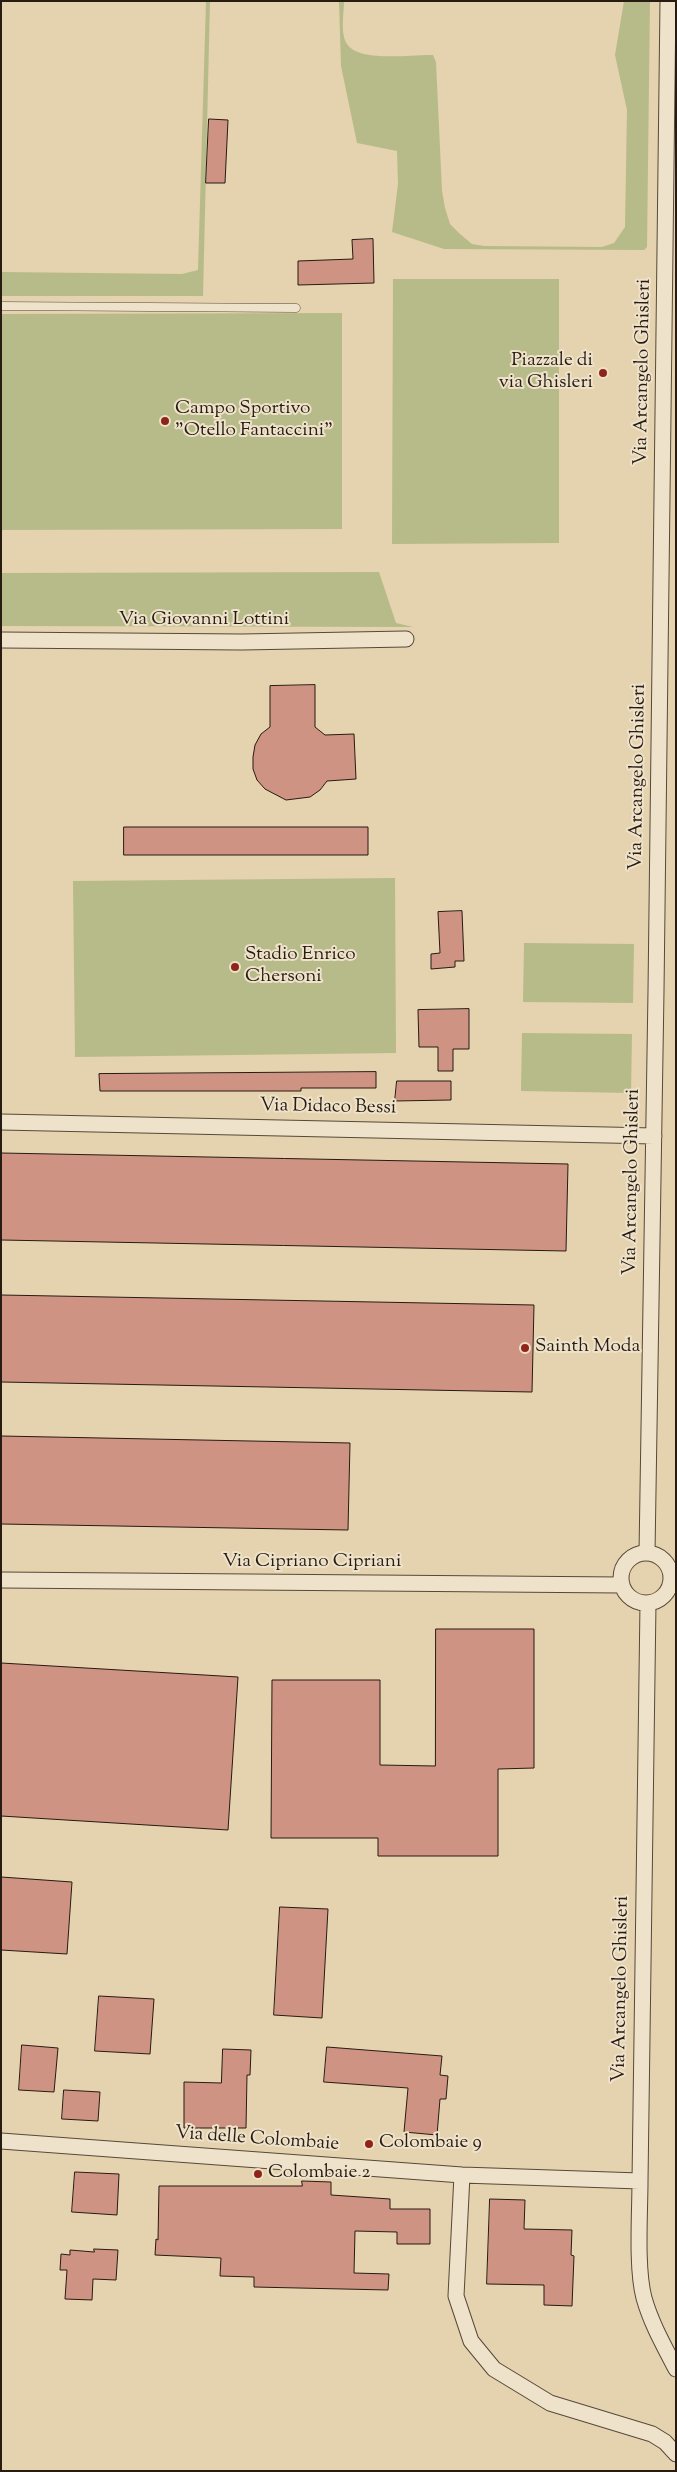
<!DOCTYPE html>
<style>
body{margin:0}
#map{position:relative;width:677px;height:2472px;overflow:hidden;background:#e5d2ae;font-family:"Sorts Mill Goudy",serif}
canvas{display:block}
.frame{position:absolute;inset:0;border:2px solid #271b12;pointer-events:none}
</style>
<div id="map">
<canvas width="677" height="2472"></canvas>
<div class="frame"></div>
</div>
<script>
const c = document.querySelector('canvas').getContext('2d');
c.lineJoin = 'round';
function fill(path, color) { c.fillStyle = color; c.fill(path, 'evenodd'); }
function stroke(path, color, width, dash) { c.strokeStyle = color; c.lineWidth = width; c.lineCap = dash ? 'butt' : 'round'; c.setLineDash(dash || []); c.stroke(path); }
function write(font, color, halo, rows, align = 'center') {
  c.font = font + ' "Sorts Mill Goudy",serif'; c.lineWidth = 4; c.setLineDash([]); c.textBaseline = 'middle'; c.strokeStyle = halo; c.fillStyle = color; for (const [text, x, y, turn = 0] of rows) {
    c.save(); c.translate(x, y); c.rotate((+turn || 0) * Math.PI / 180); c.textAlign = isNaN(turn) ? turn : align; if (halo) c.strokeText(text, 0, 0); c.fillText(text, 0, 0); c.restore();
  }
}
const green = new Path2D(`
 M206 1H210L203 296H1V272L182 274 198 270Z
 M339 1H344C344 14 340 33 347 44 359 63 413 54 433 55L436 62 442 191 445 208 450 224 460 234 472 244 484 246 602 247 614 243 625 227 627 110 615 55 624 1H650L647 247 644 250 444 249 392 232 398 184 397 151 357 143 341 66Z
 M393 279H559V543L392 544Z
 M342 313V529L1 530V314Z
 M379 572 396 623 413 627 1 626V573Z
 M395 878 396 1053 75 1057 73 881Z
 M524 943 634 944 633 1003 523 1002Z
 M522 1033 632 1034 631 1093 521 1091Z`);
const building = new Path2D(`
 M209 119 228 120 225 183H206Z
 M373 239 374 283 298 285V261L353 259 352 240Z
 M315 685V727L325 735 354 734 356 779 327 781 320 790 310 797 286 800 265 789 257 780 253 769V757L255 745 261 734 270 727V686Z
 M124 827H368V855H124Z
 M462 911 464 961H455V967L431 969V954L440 953 438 912Z
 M469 1009V1049H453V1071H438V1047H419L418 1010Z
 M376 1072V1088H301V1091H100L99 1074Z
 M397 1081H451V1100L395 1101Z
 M1 1153 568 1164 566 1251 1 1240Z
 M1 1295 534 1305 532 1392 1 1382Z
 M1 1436 350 1443 348 1530 1 1524Z
 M436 1629H534V1768L498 1769V1856H378V1838H271L272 1680H380V1765L435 1766Z
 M1 1663 238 1677 228 1830 1 1816Z
 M1 1877 72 1882 67 1954 1 1950Z
 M280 1907 328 1909 322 2018 274 2015Z
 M99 1996 154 1999 150 2054 95 2051Z
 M22 2045 58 2048 54 2092 19 2090Z
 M327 2047 442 2056 440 2075 448 2076 446 2099H440L437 2135 404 2132 408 2088 324 2082Z
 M223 2049 251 2050 250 2075H247L246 2128H184V2082L221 2083Z
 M64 2090 100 2092 98 2121 62 2119Z
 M75 2172 119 2174 117 2215 72 2212Z
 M302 2181 331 2182V2195L390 2199V2209H430V2244H397V2232L355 2231 354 2273 389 2274 388 2290 254 2287V2277L220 2276 221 2258 155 2255 156 2239 158 2240 159 2186H302Z
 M490 2199 525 2200 524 2229 572 2230 571 2255 574 2256 572 2306 544 2305V2285L487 2284Z
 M94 2249 118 2250 116 2280 93 2279 92 2300 65 2299 67 2270H60L61 2254 70 2255V2250L94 2252Z`);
const service = new Path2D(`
 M1 306 296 308`);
const minor = new Path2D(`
 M1 640 242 642 406 639
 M1 1122 654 1136
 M621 1578a25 25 0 1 1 50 0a25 25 0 1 1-50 0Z
 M647 1553 656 991 668 1
 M1 1580 622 1585
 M648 1603 640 2181C640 2213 636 2268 644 2298 651 2323 664 2346 676 2369
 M1 2141 462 2175 640 2181
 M462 2175 456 2296 471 2341 494 2369 550 2403 652 2434 665 2442 676 2454`);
const markers = [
 [603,373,5,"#8f2418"],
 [165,421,5,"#8f2418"],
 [235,967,5,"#8f2418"],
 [525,1348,5,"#8f2418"],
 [369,2144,5,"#8f2418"],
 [258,2174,5,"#8f2418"]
];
const poiNames = [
 ["Piazzale di",593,362,"right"],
 ["via Ghisleri",593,384,"right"],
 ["Campo Sportivo",175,410],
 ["\"Otello Fantaccini\"",175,432],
 ["Stadio Enrico",245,956],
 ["Chersoni",245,978],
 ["Sainth Moda",535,1348],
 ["Colombaie 9",379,2144],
 ["Colombaie 2",268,2174]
];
const streetNames = [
 ["Via Arcangelo Ghisleri",644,372,-89],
 ["Via Giovanni Lottini",204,621],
 ["Via Arcangelo Ghisleri",639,777,-89],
 ["Via Didaco Bessi",328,1108,1],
 ["Via Arcangelo Ghisleri",633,1182,-89],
 ["Via Cipriano Cipriani",312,1563],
 ["Via Arcangelo Ghisleri",622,1989,-89],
 ["Via delle Colombaie",257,2140,4]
];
fill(green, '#b7bb89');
fill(building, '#cf9384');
stroke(building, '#271b12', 1);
stroke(service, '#564939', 9);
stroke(minor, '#564939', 17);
stroke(service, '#eee2ca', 8);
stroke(minor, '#eee2ca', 15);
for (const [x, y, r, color] of markers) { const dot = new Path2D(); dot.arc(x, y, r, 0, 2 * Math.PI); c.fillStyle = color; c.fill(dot); stroke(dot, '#eee2ca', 2); }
write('19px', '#271b12', '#eee2ca', poiNames, 'left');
write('19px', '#271b12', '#eee2ca', streetNames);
</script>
